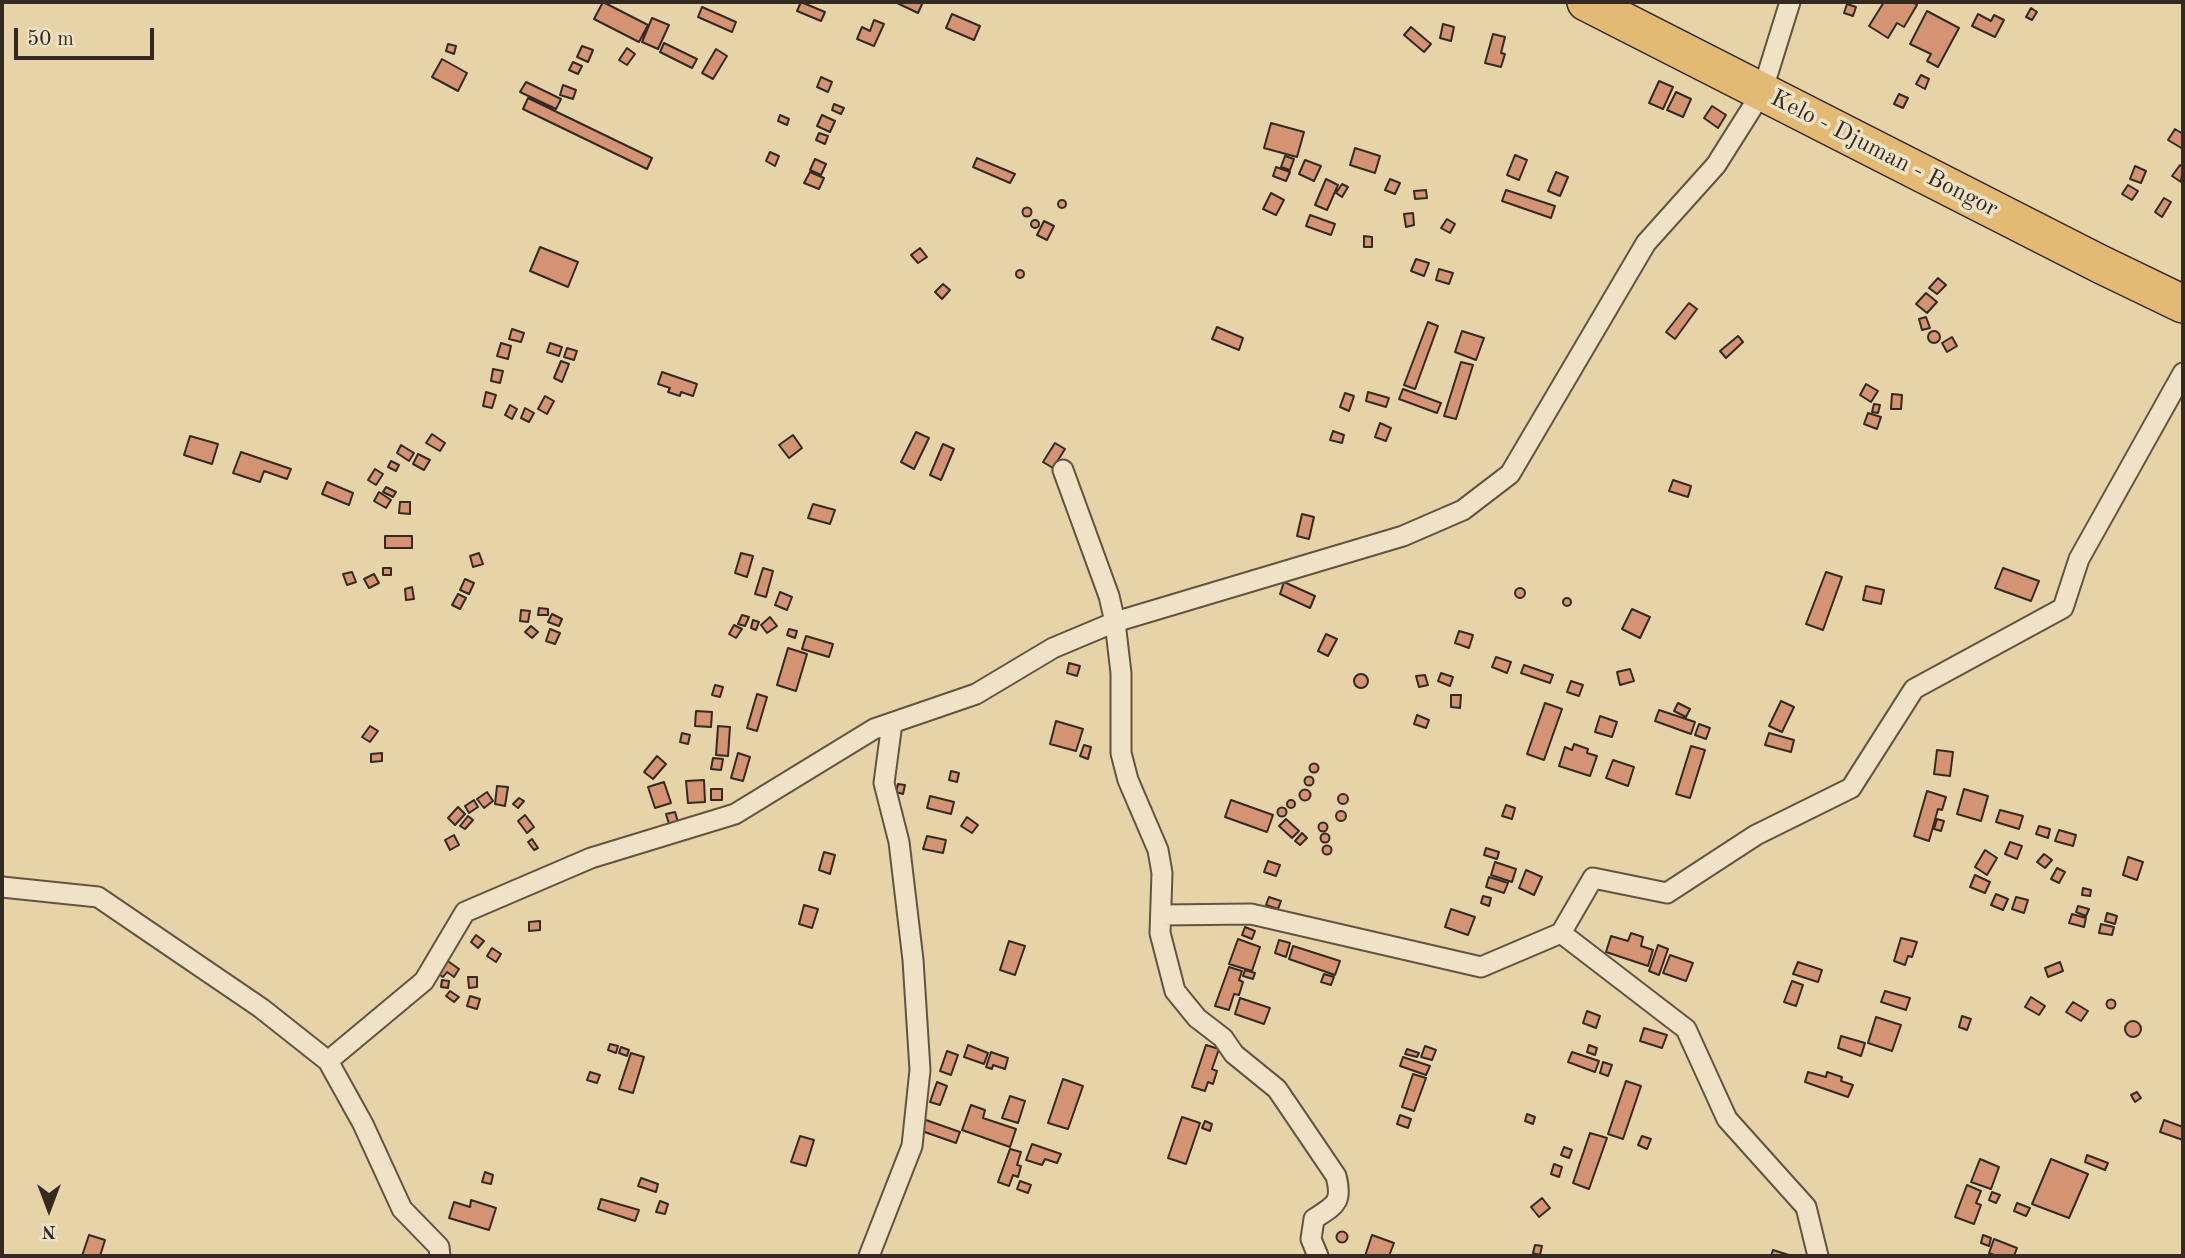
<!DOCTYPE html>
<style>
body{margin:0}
#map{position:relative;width:2185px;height:1258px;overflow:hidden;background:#e6d3a7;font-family:"Old Standard TT",serif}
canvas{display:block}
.frame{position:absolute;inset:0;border:4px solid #352a21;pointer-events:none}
.north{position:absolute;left:14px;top:1174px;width:70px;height:70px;-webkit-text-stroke:5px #efe2c6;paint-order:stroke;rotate:180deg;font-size:19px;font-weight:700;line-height:28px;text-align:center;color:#352a21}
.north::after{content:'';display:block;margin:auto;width:24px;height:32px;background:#352a21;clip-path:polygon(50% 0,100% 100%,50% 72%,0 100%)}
.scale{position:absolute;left:14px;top:28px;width:140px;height:32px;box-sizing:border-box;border:4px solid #352a21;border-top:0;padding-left:9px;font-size:21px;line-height:24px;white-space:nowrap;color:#352a21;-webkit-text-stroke:5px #efe2c6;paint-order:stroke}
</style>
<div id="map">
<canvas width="2185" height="1258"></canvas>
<div class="frame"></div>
<div class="north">N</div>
<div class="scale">50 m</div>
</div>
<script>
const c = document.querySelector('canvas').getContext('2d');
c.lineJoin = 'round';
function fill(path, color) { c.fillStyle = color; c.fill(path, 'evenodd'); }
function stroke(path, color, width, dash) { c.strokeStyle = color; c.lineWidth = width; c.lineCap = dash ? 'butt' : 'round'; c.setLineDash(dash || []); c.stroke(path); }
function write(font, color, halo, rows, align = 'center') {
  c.font = font + ' "Old Standard TT",serif'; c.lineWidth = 7; c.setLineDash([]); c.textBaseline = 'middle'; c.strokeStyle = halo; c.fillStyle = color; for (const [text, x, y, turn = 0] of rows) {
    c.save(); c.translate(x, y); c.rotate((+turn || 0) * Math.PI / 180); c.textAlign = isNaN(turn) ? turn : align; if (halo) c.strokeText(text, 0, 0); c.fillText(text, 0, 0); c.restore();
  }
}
const building = new Path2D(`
 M603 2 648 25 639 42 594 19Z
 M801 2 825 12 821 21 797 11Z
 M895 2H923L918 13Z
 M1884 2H1913L1917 5 1904 27 1897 23 1888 38 1869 26Z
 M1847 4 1856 7 1853 16 1844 13Z
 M702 7 736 22 732 32 698 17Z
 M2031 8 2037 12 2032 20 2026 17Z
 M1927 11 1959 28 1938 67 1927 61 1931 54 1910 44Z
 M952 14 980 26 974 40 946 28Z
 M1978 14 1991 21 1994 15 2004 20 1995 37 1972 26Z
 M652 18 669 25 658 49 642 42Z
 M874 20 884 24 874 46 857 39 862 27 870 31Z
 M1443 24 1454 27 1451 41 1440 38Z
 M1411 27 1431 44 1424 52 1404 35Z
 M1493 34 1505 37 1501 53 1505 54 1501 67 1485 63Z
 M664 43 697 59 692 68 660 52Z
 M448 44 456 46 454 54 446 51Z
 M582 46 593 50 588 62 577 57Z
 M627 48 635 54 627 65 619 60Z
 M716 49 727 56 713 79 702 73Z
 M442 59 467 73 458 91 432 77Z
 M573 62 582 66 578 74 569 70Z
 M1921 75 1929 79 1925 89 1916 84Z
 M821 77 832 82 828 92 817 87Z
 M1659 81 1673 87 1663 109 1649 103Z
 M526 82 561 99 556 109 520 92Z
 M563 85 576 90 573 99 560 95Z
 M1676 92 1691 99 1683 117 1667 110Z
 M1899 94 1908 98 1903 108 1894 104Z
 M528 98 652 158 647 169 523 109Z
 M834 104 844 108 841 114 832 110Z
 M1712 106 1726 115 1718 128 1704 118Z
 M780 115 789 119 787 125 778 121Z
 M822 115 835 121 830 132 817 126Z
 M1271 123 1304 132 1297 157 1264 148Z
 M2175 129 2183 134V149L2168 140Z
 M819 133 828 136 825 144 816 140Z
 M1355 148 1380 156 1375 173 1350 165Z
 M770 152 779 156 775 166 766 161Z
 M1515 155 1527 160 1519 180 1507 175Z
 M1285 156 1294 159 1290 170 1281 167Z
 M977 158 1015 174 1010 183 973 167Z
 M815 159 826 164 821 175 810 170Z
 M1305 160 1321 166 1314 181 1299 174Z
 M2180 165 2183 167 2181 182 2172 176Z
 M2135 166 2146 171 2141 183 2130 179Z
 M1276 167 1290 172 1286 181 1273 176Z
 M810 172 824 178 819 189 804 183Z
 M1556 172 1568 177 1560 196 1548 191Z
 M1326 179 1338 185 1327 210 1315 205Z
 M1390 179 1400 183 1395 194 1385 190Z
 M1342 184 1348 187 1342 197 1336 193Z
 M2128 185 2138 191 2132 200 2122 194Z
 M1426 190 1427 198 1415 199 1414 191Z
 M1506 190 1555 206 1551 218 1502 201Z
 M1271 193 1284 200 1276 215 1263 209Z
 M2164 198 2171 202 2162 217 2155 212Z
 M1058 204a4 4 0 1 1 8 0a4 4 0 1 1-8 0Z
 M1022.5 212a4.5 4.5 0 1 1 9 0a4.5 4.5 0 1 1-9 0Z
 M1413 213 1414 225 1406 227 1404 214Z
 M1310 215 1335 224 1331 235 1306 226Z
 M1447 219 1455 224 1450 233 1441 228Z
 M1031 224a4 4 0 1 1 8 0a4 4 0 1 1-8 0Z
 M1044 221 1054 226 1047 240 1037 235Z
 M1364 236 1372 237V247H1364Z
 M540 247 578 262 568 287 530 271Z
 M920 248 927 257 918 263 911 255Z
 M1416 259 1429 263 1424 276 1411 271Z
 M1439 269 1453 273 1449 284 1436 280Z
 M1016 274a4 4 0 1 1 8 0a4 4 0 1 1-8 0Z
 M1938 278 1946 285 1937 294 1929 288Z
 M943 284 950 290 942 299 935 292Z
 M1926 293 1937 302 1927 313 1916 304Z
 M1689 303 1697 309 1675 339 1666 332Z
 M1926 317 1930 328 1922 330 1919 319Z
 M1428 322 1438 326 1415 389 1404 385Z
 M1217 327 1243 338 1239 350 1212 339Z
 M512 329 524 333 521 342 509 339Z
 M1928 337a6 6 0 1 1 12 0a6 6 0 1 1-12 0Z
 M1462 331 1484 338 1476 360 1455 352Z
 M1738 336 1743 342 1726 358 1720 351Z
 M1952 337 1957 346 1947 352 1942 343Z
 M501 343 511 346 508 359 497 356Z
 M550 343 562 347 559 356 547 352Z
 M567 348 577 351 574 360 564 357Z
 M561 361 569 364 562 382 554 378Z
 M1461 362 1473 365 1456 419 1444 416Z
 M493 369 503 371 500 383 491 381Z
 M662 372 697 384 693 396 681 392 680 396 668 392 670 388 658 384Z
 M1866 384 1878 391 1871 402 1860 395Z
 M1403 389 1441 403 1437 413 1399 399Z
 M486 392 496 395 492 408 483 406Z
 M1368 392 1389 398 1386 407 1366 401Z
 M1345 393 1354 396 1349 411 1340 407Z
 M1892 394 1902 395 1901 409H1891Z
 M545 396 554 401 547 414 538 409Z
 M1874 404 1880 405 1878 413 1872 412Z
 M510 405 517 409 512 419 505 415Z
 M525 408 534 413 529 422 521 418Z
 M1868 413 1881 417 1877 429 1864 424Z
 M1380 423 1391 428 1386 441 1375 437Z
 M1333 431 1344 435 1342 443 1330 440Z
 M916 432 929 438 914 469 901 462Z
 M432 434 445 443 440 451 426 443Z
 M793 435 802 448 789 458 779 445Z
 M190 436 218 444 212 464 184 455Z
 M1055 443 1065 449 1053 468 1043 462Z
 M943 444 954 449 941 480 930 475Z
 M401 445 414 453 409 461 397 453Z
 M241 452 291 469 287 479 264 471 260 482 233 473Z
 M418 454 430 460 424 470 413 464Z
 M391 461 399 465 396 471 388 467Z
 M375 469 383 474 376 485 368 480Z
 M1673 480 1691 486 1688 497 1669 491Z
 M327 482 353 493 349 505 322 494Z
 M386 487 396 492 393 497 383 492Z
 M379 492 391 500 386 508 374 501Z
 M400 502H410V514L399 513Z
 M813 504 835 510 830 524 808 518Z
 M1302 514 1314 517 1309 539 1297 536Z
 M385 536H412V548H385Z
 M479 553 483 564 473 567 470 556Z
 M741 553 753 556 747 577 735 573Z
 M383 568H391V575H383Z
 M763 568 773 571 766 597 755 594Z
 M2003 568 2039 581 2031 601 1995 588Z
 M352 572 356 582 347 585 343 574Z
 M1826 572 1842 577 1823 630 1806 624Z
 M374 574 379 583 369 588 364 579Z
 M465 579 474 583 469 594 460 590Z
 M1284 582 1315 596 1310 608 1280 594Z
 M1866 586 1884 590 1881 604 1863 600Z
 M412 587 414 599 406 600 405 589Z
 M1515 593a5 5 0 1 1 10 0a5 5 0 1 1-10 0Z
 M780 592 792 597 787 610 775 605Z
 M458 594 466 598 460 609 452 605Z
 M1563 602a4 4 0 1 1 8 0a4 4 0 1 1-8 0Z
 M539 608 548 609V615H538Z
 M1632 609 1650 617 1640 638 1622 629Z
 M521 610 530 611 528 622 520 621Z
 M552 614 562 619 559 626 548 622Z
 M742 615 749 617 745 626 738 624Z
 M770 617 777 626 767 633 761 625Z
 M753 620 759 622 756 630 751 628Z
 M734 625 742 629 736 638 729 634Z
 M531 626 538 632 532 638 525 632Z
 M550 629 560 633 555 644 546 641Z
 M789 629 797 631 795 638 787 635Z
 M1459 631 1473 635 1469 648 1455 643Z
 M1326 634 1337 639 1328 656 1318 651Z
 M806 636 833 644 829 657 802 649Z
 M788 648 807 654 796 691 777 685Z
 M1496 657 1511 662 1507 673 1492 667Z
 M1069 663 1080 666 1077 676 1067 673Z
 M1524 665 1553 675 1550 683 1521 673Z
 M1630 669 1634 681 1620 685 1617 672Z
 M1441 673 1453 677 1450 686 1438 681Z
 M1354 681a7 7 0 1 1 14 0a7 7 0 1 1-14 0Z
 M1425 675 1428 685 1419 687 1416 676Z
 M1571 681 1583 685 1579 696 1567 692Z
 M715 685 723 687 720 697 712 695Z
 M757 694 767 697 757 731 747 728Z
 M1451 695H1461L1460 708 1451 707Z
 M1781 701 1794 707 1782 732 1769 726Z
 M1545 703 1562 709 1544 760 1527 754Z
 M1678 703 1690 709 1686 717 1674 711Z
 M1659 710 1695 722 1691 734 1655 721Z
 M696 711 712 712 711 727 695 726Z
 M1417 715 1429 720 1426 728 1414 724Z
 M1600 716 1617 722 1612 737 1595 732Z
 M1056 721 1083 729 1076 751 1050 744Z
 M1699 724 1710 728 1706 739 1695 735Z
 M370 726 378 731 370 742 362 737Z
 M718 726 730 727 728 756 716 755Z
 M682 733 690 735 688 744 680 742Z
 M1769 733 1794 740 1791 752 1765 745Z
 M1574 744 1588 749 1587 753 1597 756 1590 776 1559 766 1565 747 1572 750Z
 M1084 745 1091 747 1088 759 1080 756Z
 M1691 746 1705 750 1690 798 1676 794Z
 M1937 750 1953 752 1950 776 1934 774Z
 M382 753V761L371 762V754Z
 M738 753 750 757 743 781 731 778Z
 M657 756 666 764 653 779 644 772Z
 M713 758 723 759 721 770 711 769Z
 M1613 760 1634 767 1628 786 1606 778Z
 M1309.5 768a4.5 4.5 0 1 1 9 0a4.5 4.5 0 1 1-9 0Z
 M951 771 959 773 957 782 949 780Z
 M1304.5 781a4.5 4.5 0 1 1 9 0a4.5 4.5 0 1 1-9 0Z
 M704 780 705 802 688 803 686 781Z
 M664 782 671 803 655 808 648 787Z
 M898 784 905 785 903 794 896 792Z
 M497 786 508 787 505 806 495 804Z
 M711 789H722V800H711Z
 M1964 789 1988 796 1981 821 1957 814Z
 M1299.5 795a5.5 5.5 0 1 1 11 0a5.5 5.5 0 1 1-11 0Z
 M1927 791 1946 797 1942 810 1938 809 1929 841 1914 836Z
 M487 792 493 801 484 808 477 799Z
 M1338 799a5 5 0 1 1 10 0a5 5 0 1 1-10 0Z
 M930 796 954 802 951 814 927 808Z
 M519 798 524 801 518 808 513 804Z
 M1287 804a4 4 0 1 1 8 0a4 4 0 1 1-8 0Z
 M474 800 478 807 469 813 465 806Z
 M1231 800 1273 815 1267 832 1225 817Z
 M1506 805 1515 808 1512 819 1502 816Z
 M458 807 465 814 455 825 448 818Z
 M1277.5 812a4.5 4.5 0 1 1 9 0a4.5 4.5 0 1 1-9 0Z
 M2000 810 2023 816 2019 829 1996 822Z
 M1336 816a5 5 0 1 1 10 0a5 5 0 1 1-10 0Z
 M675 812 678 822 669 824 666 814Z
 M525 815 534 827 527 833 518 821Z
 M468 816 473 820 465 829 460 826Z
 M967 817 978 825 972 833 961 826Z
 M1286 819 1299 831 1292 838 1279 826Z
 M1937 819 1944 821 1941 831 1934 829Z
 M1318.5 827a4.5 4.5 0 1 1 9 0a4.5 4.5 0 1 1-9 0Z
 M2039 826 2050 829 2048 838 2036 834Z
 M2059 830 2076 835 2073 846 2055 841Z
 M1302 833 1307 838 1300 845 1295 841Z
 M1320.5 838a4.5 4.5 0 1 1 9 0a4.5 4.5 0 1 1-9 0Z
 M454 835 459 845 450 850 445 840Z
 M927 836 946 840 943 853 923 849Z
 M532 839 538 848 534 850 528 842Z
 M2010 842 2022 846 2017 859 2005 854Z
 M1322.5 850a4.5 4.5 0 1 1 9 0a4.5 4.5 0 1 1-9 0Z
 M1486 848 1499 852 1497 859 1484 855Z
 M1985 850 1997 858 1987 875 1975 867Z
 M824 852 835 855 830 874 819 870Z
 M2044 854 2052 860 2045 868 2037 862Z
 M2128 857 2143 862 2137 880 2123 875Z
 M1268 861 1280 865 1276 876 1264 872Z
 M1495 862 1516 869 1512 882 1491 875Z
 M2057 868 2065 872 2059 883 2051 879Z
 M1526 870 1542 877 1534 895 1519 888Z
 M1975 875 1990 882 1985 893 1970 887Z
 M1489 877 1508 883 1504 893 1486 887Z
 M2083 888 2091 890 2090 896 2082 895Z
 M1996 894 2008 899 2003 910 1991 905Z
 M1483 896 1491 898 1489 906 1481 903Z
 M1269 897 1281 901 1278 909 1266 905Z
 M2016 897 2028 900 2024 913 2012 909Z
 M804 905 818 909 812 928 799 924Z
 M2078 906 2089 909 2086 916 2076 912Z
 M1451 909 1475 917 1468 935 1445 927Z
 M2107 913 2117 916 2115 924 2105 921Z
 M2072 914 2086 918 2084 927 2069 923Z
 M540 921V930L529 931V922Z
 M2101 924 2114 927 2112 935 2099 933Z
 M1245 927 1255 931 1252 939 1242 935Z
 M1631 933 1643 937 1641 946 1653 950 1648 966 1606 952 1611 936 1628 941Z
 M476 935 484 941 478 948 471 942Z
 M1901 938 1917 942 1912 957 1908 956 1905 965 1894 961Z
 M1238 939 1260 947 1252 971 1229 964Z
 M1279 940 1290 943 1286 957 1275 953Z
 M1009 941 1025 946 1015 975 1000 970Z
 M1658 945 1668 949 1659 975 1649 971Z
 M1293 946 1340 961 1335 975 1289 959Z
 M492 948 501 954 496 962 487 956Z
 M1670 955 1693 963 1686 981 1663 973Z
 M445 959 459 969 454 977 447 972 443 977 436 972Z
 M1798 962 1822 970 1818 982 1793 974Z
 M2060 962 2063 971 2048 977 2045 968Z
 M1229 967 1242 971 1239 980 1243 982 1239 995 1234 994 1229 1010 1215 1006Z
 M1245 970 1255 973 1253 979 1243 976Z
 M1324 974 1334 977 1331 985 1321 982Z
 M468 977H477V987L469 988Z
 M442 980 449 981 448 988 441 987Z
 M1792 981 1803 985 1796 1006 1784 1002Z
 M450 991 459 997 454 1002 446 996Z
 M1885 991 1910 998 1906 1010 1881 1002Z
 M470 996 480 999 477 1009 467 1006Z
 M2031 997 2045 1006 2039 1015 2025 1007Z
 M1240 998 1270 1008 1264 1024 1235 1014Z
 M2106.5 1004a4.5 4.5 0 1 1 9 0a4.5 4.5 0 1 1-9 0Z
 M2073 1002 2088 1011 2081 1021 2066 1012Z
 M1587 1011 1600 1016 1596 1028 1583 1023Z
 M1962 1016 1971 1019 1967 1030 1959 1027Z
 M1876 1017 1901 1025 1892 1051 1868 1043Z
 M2125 1029a8 8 0 1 1 16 0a8 8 0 1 1-16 0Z
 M1644 1028 1667 1035 1662 1048 1640 1041Z
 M1841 1036 1865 1043 1861 1056 1838 1048Z
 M610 1044 618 1046 616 1053 608 1050Z
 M968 1045 988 1053 984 1064 964 1057Z
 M1206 1045 1219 1049 1212 1069 1217 1071 1213 1084 1208 1082 1205 1091 1192 1087Z
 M1589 1045 1597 1048 1595 1055 1587 1052Z
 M1425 1046 1436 1050 1432 1060 1421 1057Z
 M621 1047 629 1050 627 1056 619 1053Z
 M1407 1049 1419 1053 1417 1057 1405 1054Z
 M947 1051 958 1055 951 1075 940 1071Z
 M991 1052 1008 1058 1005 1069 993 1065 992 1069 986 1067Z
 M1572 1052 1599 1061 1595 1072 1568 1062Z
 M631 1053 644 1057 633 1093 619 1089Z
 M1403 1057 1430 1066 1426 1075 1400 1066Z
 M1603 1062 1612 1065 1608 1076 1600 1073Z
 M590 1072 600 1075 597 1083 587 1080Z
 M1808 1072 1826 1077 1827 1072 1842 1077 1841 1081 1853 1085 1848 1097 1805 1082Z
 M1413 1074 1426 1078 1414 1111 1402 1107Z
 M1063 1079 1083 1086 1068 1129 1048 1123Z
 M1626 1081 1641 1086 1623 1139 1608 1134Z
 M937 1082 947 1086 940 1105 930 1102Z
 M2137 1092 2141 1098 2135 1102 2131 1095Z
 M1010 1096 1025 1101 1018 1123 1002 1118Z
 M971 1105 985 1110 983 1118 1016 1129 1010 1147 962 1130Z
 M1527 1114 1535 1117 1533 1124 1525 1121Z
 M1400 1115 1411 1119 1408 1128 1397 1124Z
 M1182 1117 1200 1123 1186 1164 1168 1158Z
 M923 1119 960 1132 956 1143 919 1130Z
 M2164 1120 2183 1127V1140L2160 1132Z
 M1205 1121 1212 1124 1210 1131 1202 1128Z
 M1590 1133 1607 1138 1589 1189 1573 1183Z
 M800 1136 814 1140 806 1166 791 1162Z
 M1642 1136 1651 1139 1647 1149 1638 1145Z
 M1032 1144 1061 1154 1057 1163 1045 1159 1042 1165 1026 1160Z
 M1564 1147 1572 1150 1569 1158 1561 1155Z
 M1010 1149 1021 1152 1017 1165 1021 1166 1018 1177 1013 1175 1009 1186 998 1182Z
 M2087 1155 2108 1163 2105 1170 2085 1162Z
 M1980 1159 1999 1167 1991 1189 1971 1182Z
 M2051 1159 2088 1174 2069 1218 2032 1204Z
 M1554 1164 1562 1167 1559 1177 1551 1174Z
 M485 1172 493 1175 491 1184 482 1182Z
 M641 1178 658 1184 656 1192 638 1186Z
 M1020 1181 1031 1185 1028 1193 1017 1189Z
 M1967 1185 1981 1191 1976 1203 1981 1205 1974 1224 1955 1217Z
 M1992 1192 2000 1195 1996 1203 1989 1200Z
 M1542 1198 1550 1208 1539 1217 1531 1207Z
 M601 1199 639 1210 635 1221 598 1209Z
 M471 1200 496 1208 489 1230 449 1218 454 1202 470 1207Z
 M660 1201 668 1204 665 1214 656 1212Z
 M2017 1203 2030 1208 2026 1216 2014 1211Z
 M1336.5 1237a5.5 5.5 0 1 1 11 0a5.5 5.5 0 1 1-11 0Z
 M89 1235 105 1240 100 1256H82Z
 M1372 1235 1394 1243 1389 1256H1365Z
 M1983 1235 1991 1238 1989 1246 1981 1243Z
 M1994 1239 2017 1248 2014 1256H1997L1989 1253Z
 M1535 1245 1542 1246 1540 1255 1533 1253Z
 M1773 1250 1792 1256H1771Z`);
const street = new Path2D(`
 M1063 470 1109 596 1115 622 1121 673V753L1128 780 1158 850 1162 873 1160 933 1175 991 1197 1018 1223 1038 1234 1054 1277 1089 1336 1176C1343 1203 1335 1205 1314 1219L1311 1239 1318 1256
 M2 887 98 897 261 1008 328 1061 363 1124 402 1209 439 1247 440 1256
 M1161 915 1251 914 1481 967 1561 933 1593 878 1667 893 1756 835 1851 788 1914 689 2063 608 2079 559 2183 373
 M1561 933 1686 1029 1727 1119 1806 1207 1818 1256
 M328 1061 424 981 465 912 591 858 735 814 874 729 976 694 1053 648 1115 622 1403 536 1463 510 1510 474 1646 243 1716 165 1762 92 1790 2
 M869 1256 912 1146 920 1070 913 960 899 842 884 783 892 723`);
const highway = new Path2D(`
 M1586 2 2100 264 2183 304`);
const streetNames = [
 ["Kelo - Djuman - Bongor",1884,154,27]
];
fill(building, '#d49372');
stroke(building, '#352a21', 2);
stroke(street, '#615442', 23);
stroke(highway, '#352a21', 40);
stroke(street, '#efe2c6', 19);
stroke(highway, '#e3ba74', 37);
write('24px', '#352a21', '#efe2c6', streetNames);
</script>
